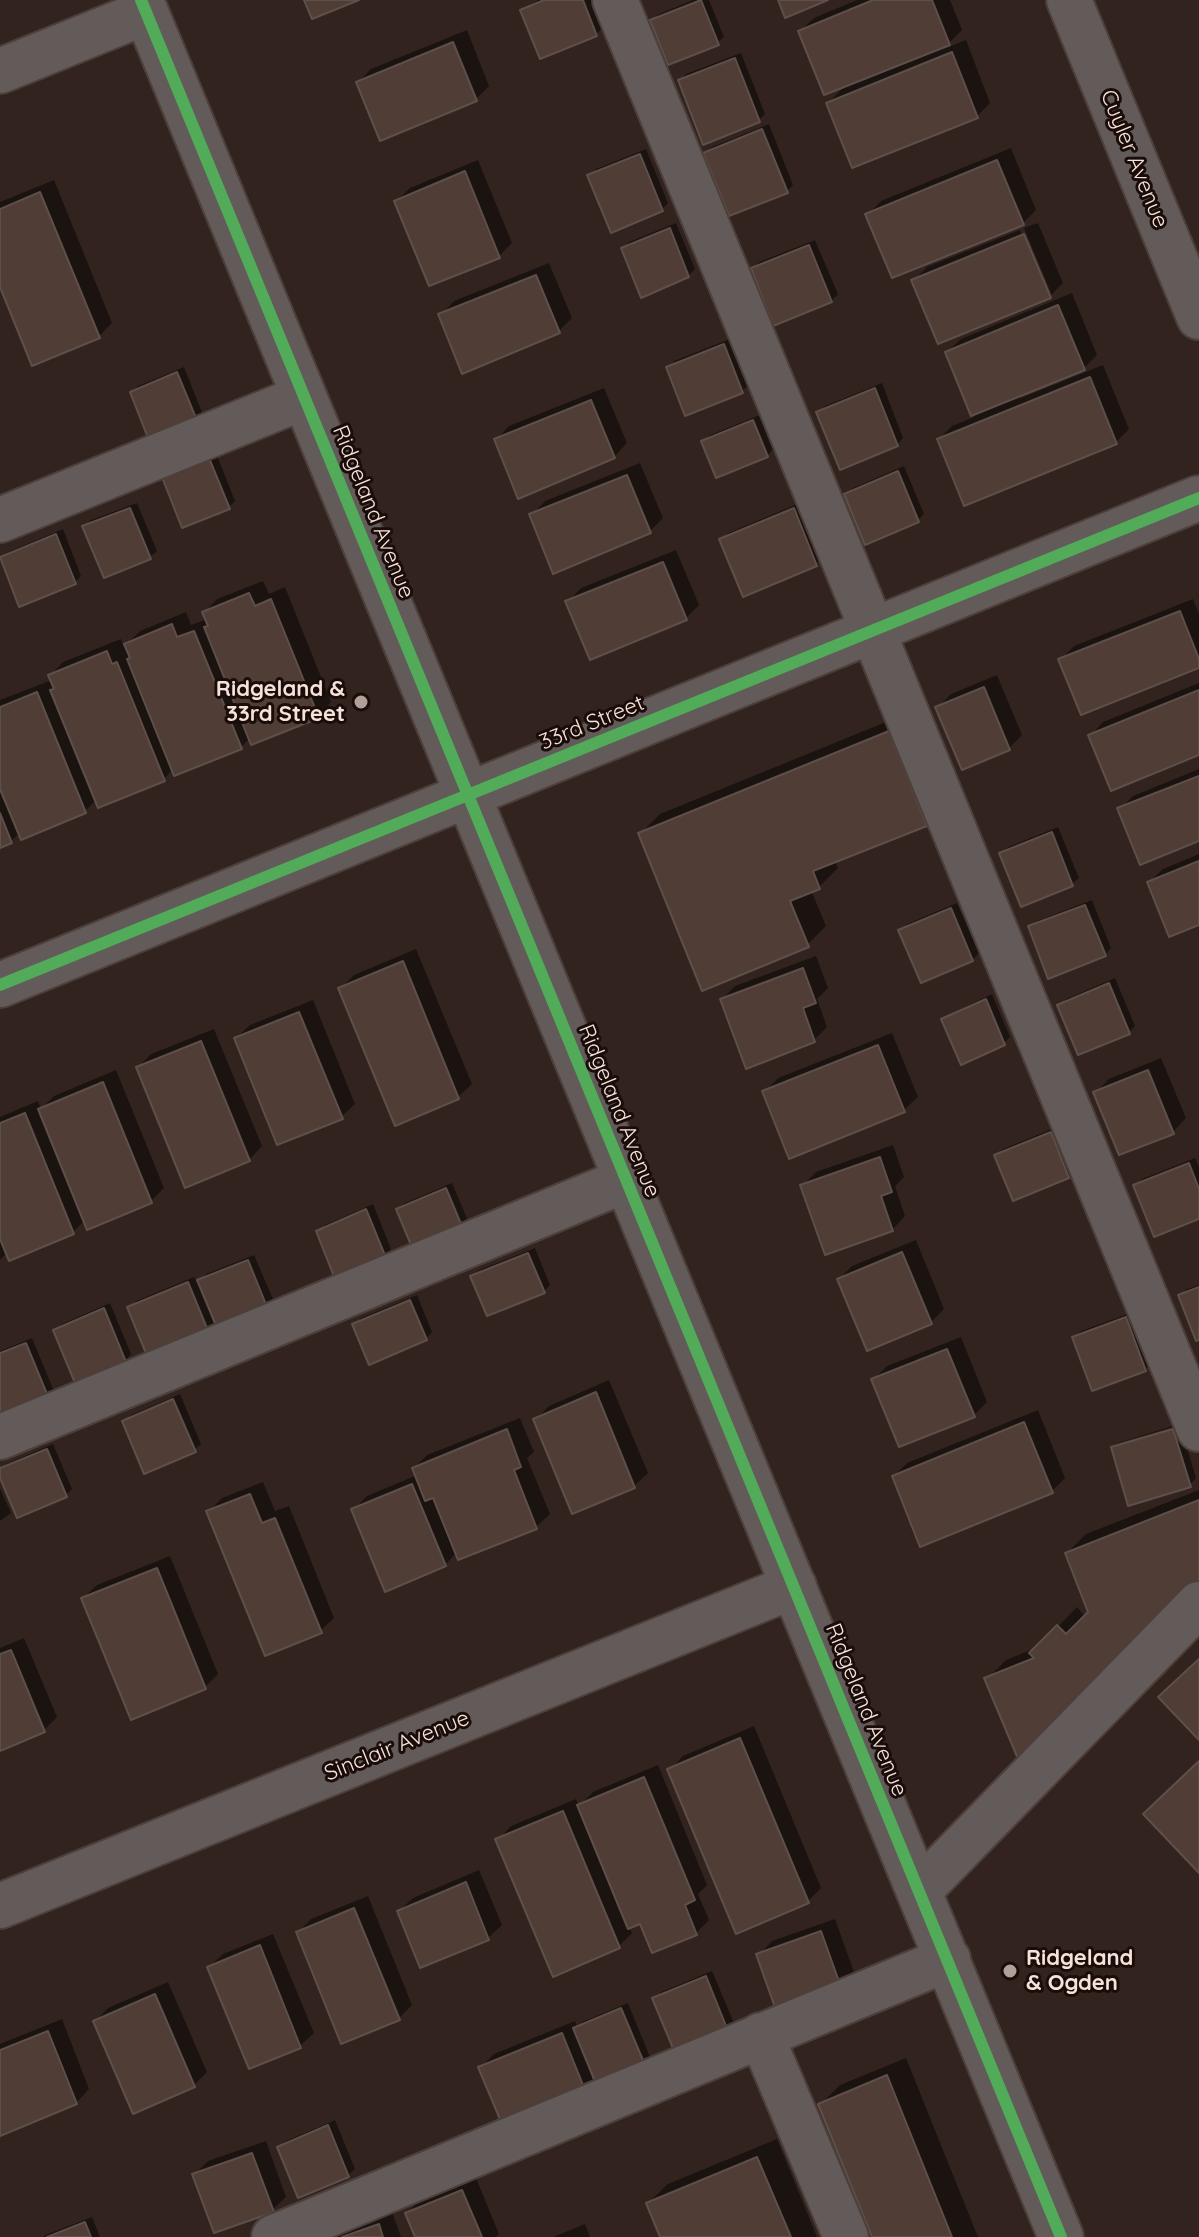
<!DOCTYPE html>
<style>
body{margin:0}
canvas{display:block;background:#33231e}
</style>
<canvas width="1199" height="2237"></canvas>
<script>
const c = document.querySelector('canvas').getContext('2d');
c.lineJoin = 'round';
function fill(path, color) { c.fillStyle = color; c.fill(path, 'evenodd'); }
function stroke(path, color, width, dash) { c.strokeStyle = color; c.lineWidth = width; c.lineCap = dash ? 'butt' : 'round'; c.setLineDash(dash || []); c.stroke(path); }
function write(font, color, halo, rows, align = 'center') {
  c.font = font + ' Quicksand,sans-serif'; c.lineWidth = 6; c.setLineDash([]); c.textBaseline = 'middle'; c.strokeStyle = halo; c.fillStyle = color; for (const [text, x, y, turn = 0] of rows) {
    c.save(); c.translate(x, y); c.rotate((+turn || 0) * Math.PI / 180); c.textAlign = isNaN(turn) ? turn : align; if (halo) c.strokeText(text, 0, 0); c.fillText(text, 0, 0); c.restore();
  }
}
const shadow = new Path2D(`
 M538 0H592L603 28 596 34 523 10Z
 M693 0H709L724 37 717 43 652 20 659 14Z
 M857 0H950L962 30 943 49 966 40 990 103 977 116 828 103 847 84 800 31 814 18Z
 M467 30 489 86 476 99 358 82 371 69Z
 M741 53 765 114 759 120 680 80 686 74Z
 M769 124 793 185 787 191 706 153 712 147Z
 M1011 148 1036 210 1023 223 868 214 881 201Z
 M646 149 668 203 662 209 590 176 596 169Z
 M478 160 512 243 499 256 396 201 410 188Z
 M54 180 112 323 98 337 0 282V202Z
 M676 223 695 269 688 276 623 248 629 242Z
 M1038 223 1063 283 1050 296 913 281 927 267 1020 230 1047 293H1051L1024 228Z
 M815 240 838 294 831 301 753 268 759 262Z
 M549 263 572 318 558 332 441 315 454 301Z
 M1072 293 1097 355 1084 368 1019 394 1021 398 1103 365 1129 429 1116 442 939 439 952 426 974 417 947 352 961 339Z
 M730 339 749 385 742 391 668 368 674 361Z
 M184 367 203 415 197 422 132 392 138 386Z
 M882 383 903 438 897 445 819 412 825 406Z
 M604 388 627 443 614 457 496 440 509 426Z
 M760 415 773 449 767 456 703 442 710 435Z
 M216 453 235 501 229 507 164 477Z
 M640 463 663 518 649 532 532 515 545 501Z
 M904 466 924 514 918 520 846 494 853 488Z
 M137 503 157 551 150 557 105 575 85 527 91 520Z
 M800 503 823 558 816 564 721 540 728 533Z
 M63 529 81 576 75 582 1 558 8 552Z
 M676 550 699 605 686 618 568 601 581 588Z
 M263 581 269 594 285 587 331 702 318 716 250 738 241 747 173 769 164 779 96 800 85 811 22 837 20 833 11 841 0 846V700L52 680 50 676 63 662 121 639 124 647 140 631 186 612 191 625 207 619 204 613 217 599Z
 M1193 599 1199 614V665L1061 659 1074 646Z
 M997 675 1022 735 1009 748 938 707 951 694Z
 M1199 683V753L1090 736 1103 722Z
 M908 713 945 805 926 824 835 861 838 868 819 887 811 890 826 926 807 945 640 834 660 814Z
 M1199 769V839L1120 809 1133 796Z
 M1058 827 1079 878 1072 884 1001 853 1008 847Z
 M1199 854V923L1149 882 1163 869Z
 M1092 900 1111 948 1105 955 1030 927 1037 921Z
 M957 903 979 953 972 960 901 931 907 924Z
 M416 949 472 1084 458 1097 340 989 354 975Z
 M816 956 828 988 817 999 827 1027 814 1040 722 999 735 986Z
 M1115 978 1135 1026 1129 1032 1060 1005 1066 999Z
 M992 994 1010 1037 1004 1043 944 1020 950 1014Z
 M313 1000 355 1104 341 1117 236 1038 250 1025Z
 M214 1029 262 1146 249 1160 138 1067 151 1054Z
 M892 1033 918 1097 904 1110 764 1092 778 1078Z
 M1161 1058 1186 1118 1173 1132 1096 1092 1109 1079Z
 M116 1070 164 1188 151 1201 85 1220 73 1232 8 1252 0 1260V1117L38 1101 41 1109 54 1096Z
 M1057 1127 1075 1170 1068 1177 996 1155 1003 1149Z
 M893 1145 904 1177 895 1186 905 1216 892 1230 802 1186 816 1172Z
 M1195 1158 1199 1167V1216L1135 1185 1142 1179Z
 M452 1183 471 1228 398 1209 405 1203Z
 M373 1204 391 1249 385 1256 319 1231 325 1225Z
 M916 1240 944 1309 931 1322 839 1279 852 1266Z
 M535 1248 550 1285 544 1291 472 1277 479 1270Z
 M254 1255 273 1299 266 1305 210 1336 130 1308 136 1301 194 1277 197 1283 206 1274Z
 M1199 1285V1338L1181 1296 1187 1289Z
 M417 1295 432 1332 426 1339 355 1325 361 1318Z
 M110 1303 131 1354 125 1361 56 1330 62 1324Z
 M1133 1312 1151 1363 1145 1370 1074 1337 1081 1331Z
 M961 1337 987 1402 974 1415 873 1380 887 1366Z
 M32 1338 54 1391 47 1397 0 1409V1351Z
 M609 1380 648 1473 634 1486 573 1511 535 1420 549 1406Z
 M180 1394 201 1444 194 1450 125 1421 131 1415Z
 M1038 1410 1065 1478 1052 1491 894 1476 907 1463Z
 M520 1418 534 1452 527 1458 550 1514 536 1527 457 1552 445 1565 353 1510 367 1496 417 1475 414 1468 427 1455Z
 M1179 1424 1180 1425 1118 1443 1120 1442Z
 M1181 1428 1196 1478 1190 1485 1113 1448 1118 1443V1447Z
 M53 1444 72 1489 66 1495 0 1472 6 1464Z
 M263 1482 275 1511 289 1506 334 1618 320 1631 209 1511 222 1498Z
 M0 1488 11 1513 0 1521Z
 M1199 1490V1583L1022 1762 987 1679 1006 1660 1038 1647 1077 1607 1086 1617 1091 1612 1067 1553 1086 1534Z
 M170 1556 218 1674 205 1687 83 1598 97 1585Z
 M24 1638 57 1717 43 1731 0 1749V1648Z
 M754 1726 821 1888 808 1901 670 1770 683 1756Z
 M658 1765 707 1885 698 1894 709 1920 696 1933 641 1922 629 1926 632 1933 619 1946 498 1840 511 1826 576 1799 579 1806 593 1792Z
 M479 1870 502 1925 488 1938 399 1911 413 1898Z
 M368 1896 412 2005 399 2018 298 1932 311 1919Z
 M835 1919 855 1975 841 1988 759 1955 772 1941Z
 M273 1934 314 2033 300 2046 209 1967 223 1954Z
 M712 1971 734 2023 727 2029 655 1998 661 1992Z
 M168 1982 207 2072 194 2085 95 2021 108 2008Z
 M628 2003 650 2057 643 2063 595 2077 584 2088 481 2067 494 2054 575 2021 577 2026 582 2022Z
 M62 2019 89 2089 76 2103 0 2134V2044Z
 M906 2058 978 2237H874L821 2104 840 2085Z
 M335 2120 355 2169 348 2175 299 2195 279 2148 286 2141Z
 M777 2139 817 2237H663L648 2203 668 2184Z
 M266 2141 286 2197 272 2210 195 2174 208 2161Z
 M476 2178 499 2234 496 2237H417L407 2213 420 2200Z
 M392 2212 401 2237H331Z
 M92 2217 100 2237H44L45 2235Z
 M585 2224 590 2237H553Z`);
const building = new Path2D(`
 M304 0H359L312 19Z
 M544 0H583L597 36 540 59 520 10Z
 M701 0 719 45 668 65 650 20Z
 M778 0H828L785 18Z
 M873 0H932L950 45 824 95 798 31Z
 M453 42 477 101 380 141 356 82Z
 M952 52 978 118 852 168 826 103Z
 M735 58 760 122 703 145 678 80Z
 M762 129 788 193 729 216 703 153Z
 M640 154 663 211 611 233 587 175Z
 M997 160 1024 225 892 278 865 214Z
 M465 171 500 258 429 286 394 201Z
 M40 192 100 338 32 366 0 287V209Z
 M670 228 689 277 641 298 621 248Z
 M1024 234 1051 298 938 344 911 280Z
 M809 245 832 302 773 326 751 268Z
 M536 275 560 333 462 374 438 314Z
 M1058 305 1085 370 971 416 945 352Z
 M724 344 743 393 685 416 666 367Z
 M177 372 198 423 150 443 130 392Z
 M1090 377 1117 444 964 506 937 439Z
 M875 388 898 446 840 470 816 412Z
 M591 400 615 458 518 499 494 439Z
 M753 420 768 457 716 478 701 441Z
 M209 458 230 509 182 528 162 477Z
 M898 471 919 522 865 545 844 494Z
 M627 475 651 533 553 574 529 514Z
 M130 508 151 559 104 578 82 526Z
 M794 508 817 566 743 597 719 539Z
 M56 534 76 584 19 607 0 557Z
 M663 562 687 620 590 660 565 601Z
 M249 593 255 606 271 599 319 718 251 745 204 627 208 626 202 612Z
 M1180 611 1199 659V668L1081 715 1058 659Z
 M172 624 177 637 194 631 242 749 174 776 127 659 130 658 124 644Z
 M107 651 112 664 117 662 165 781 98 808 50 690 54 689 48 675Z
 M984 687 1010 750 962 770 935 707Z
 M1199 690V755L1111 791 1088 735Z
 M37 692 86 813 21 840 0 789V707Z
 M889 731 927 826 813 871 820 889 790 901 809 947 702 991 638 833Z
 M1199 776V841L1140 865 1117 808Z
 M0 813 12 843 0 848Z
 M1052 832 1073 886 1021 907 999 853Z
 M1199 861V925L1169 937 1147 882Z
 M1085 905 1106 956 1048 979 1028 926Z
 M951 908 973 961 921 983 898 930Z
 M403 961 459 1099 395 1126 338 988Z
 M803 968 816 1003 803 1008 815 1042 746 1069 720 999Z
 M1109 983 1130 1034 1078 1055 1057 1005Z
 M986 999 1005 1045 961 1065 941 1019Z
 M299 1012 343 1119 277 1145 234 1038Z
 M201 1041 250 1161 185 1188 136 1067Z
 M878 1045 905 1112 789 1159 762 1091Z
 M1148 1070 1174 1134 1119 1155 1093 1092Z
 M103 1082 152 1203 87 1230 38 1109Z
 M25 1113 74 1234 9 1261 0 1239V1123Z
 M1051 1132 1069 1178 1013 1201 994 1155Z
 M880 1157 892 1192 881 1196 893 1231 825 1255 800 1185Z
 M1189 1163 1199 1189V1219L1154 1237 1133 1185Z
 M446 1188 466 1236 416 1257 396 1209Z
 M366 1209 386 1258 335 1279 316 1231Z
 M902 1252 932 1324 867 1351 837 1279Z
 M528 1253 545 1293 487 1316 470 1276Z
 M248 1260 267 1307 217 1328 197 1280Z
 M188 1282 211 1338 150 1363 127 1307Z
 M1199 1287V1340L1196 1341 1178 1295Z
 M410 1300 427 1340 369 1365 352 1324Z
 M104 1308 126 1362 75 1383 53 1330Z
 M1126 1317 1146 1371 1092 1391 1072 1337Z
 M26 1343 49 1399 0 1414V1353Z
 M947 1349 975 1417 899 1447 871 1379Z
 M596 1392 635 1488 572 1514 533 1419Z
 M173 1399 196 1452 144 1474 122 1421Z
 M1024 1422 1053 1493 920 1547 892 1476Z
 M507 1429 521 1467 514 1470 537 1529 458 1560 433 1498 425 1501 412 1468Z
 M1173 1429 1191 1487 1128 1506 1111 1447Z
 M47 1449 67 1497 17 1518 0 1478V1468Z
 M412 1484 446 1566 385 1592 351 1509Z
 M250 1494 262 1523 275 1518 322 1633 265 1656 206 1511Z
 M1199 1500V1585L1021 1766 984 1678 1034 1658 1029 1653 1057 1625 1066 1634 1088 1612 1065 1553Z
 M157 1568 206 1689 131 1720 81 1598Z
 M11 1650 45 1732 0 1751V1654Z
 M1199 1659V1740L1158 1697Z
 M740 1738 809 1903 736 1934 667 1769Z
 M1199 1761V1873L1143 1814Z
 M644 1777 695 1900 685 1905 697 1935 652 1953 640 1924 628 1929 577 1805Z
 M563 1811 620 1948 553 1977 495 1839Z
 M466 1882 489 1940 420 1968 397 1911Z
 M354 1908 400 2020 341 2044 296 1932Z
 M821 1931 842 1990 777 2013 756 1954Z
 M260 1945 301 2048 249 2069 207 1967Z
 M706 1976 728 2031 675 2053 652 1998Z
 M155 1994 195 2087 133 2114 93 2021Z
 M621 2008 645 2065 596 2084 573 2028Z
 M48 2031 77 2104 0 2136V2050Z
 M562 2033 585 2090 502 2124 478 2067Z
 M887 2075 952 2237H872L818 2104Z
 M328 2125 349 2177 298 2198 277 2147Z
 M252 2153 274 2212 214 2233 192 2174Z
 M757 2157 791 2237H660L646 2203Z
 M462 2190 482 2237H415L405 2213Z
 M85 2222 91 2237H47Z
 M379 2224 383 2237H342Z`);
const minor = new Path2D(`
 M141 0 1061 2237
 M615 0 1199 1429
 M1069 0 1199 317
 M0 71 146 12
 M0 520 304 397
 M0 985 1199 498
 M0 1437 626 1180
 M919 1891 1199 1604
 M0 1906 794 1586
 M761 2035 846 2237
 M274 2237 948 1959`);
const cycleway = new Path2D(`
 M141 0 1061 2237
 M0 985 1199 498`);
const markers = [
 [361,702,8,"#b29f99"],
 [1010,1971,8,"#b29f99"]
];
const streetNames = [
 ["Cuyler Avenue",1134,159,68],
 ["Ridgeland Avenue",373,512,68],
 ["33rd Street",592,723,-22],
 ["Ridgeland Avenue",619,1111,68],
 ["Ridgeland Avenue",866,1710,68],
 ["Sinclair Avenue",397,1746,-22]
];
const poiNames = [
 ["Ridgeland &",345,689],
 ["33rd Street",345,714],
 ["Ridgeland",1026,1958,"left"],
 ["& Ogden",1026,1983,"left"]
];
fill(shadow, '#0007');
fill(building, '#503d36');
stroke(building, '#5d4f4a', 2);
stroke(minor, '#4d3f3a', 48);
stroke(minor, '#625b5a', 44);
stroke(cycleway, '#51ab58', 12);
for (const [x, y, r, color] of markers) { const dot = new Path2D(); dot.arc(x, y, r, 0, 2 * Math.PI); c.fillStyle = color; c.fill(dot); stroke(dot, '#1a0d09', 3); }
write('22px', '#f7e2db', '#1a0d09', streetNames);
write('bold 22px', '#f7e2db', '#1a0d09', poiNames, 'right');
</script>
